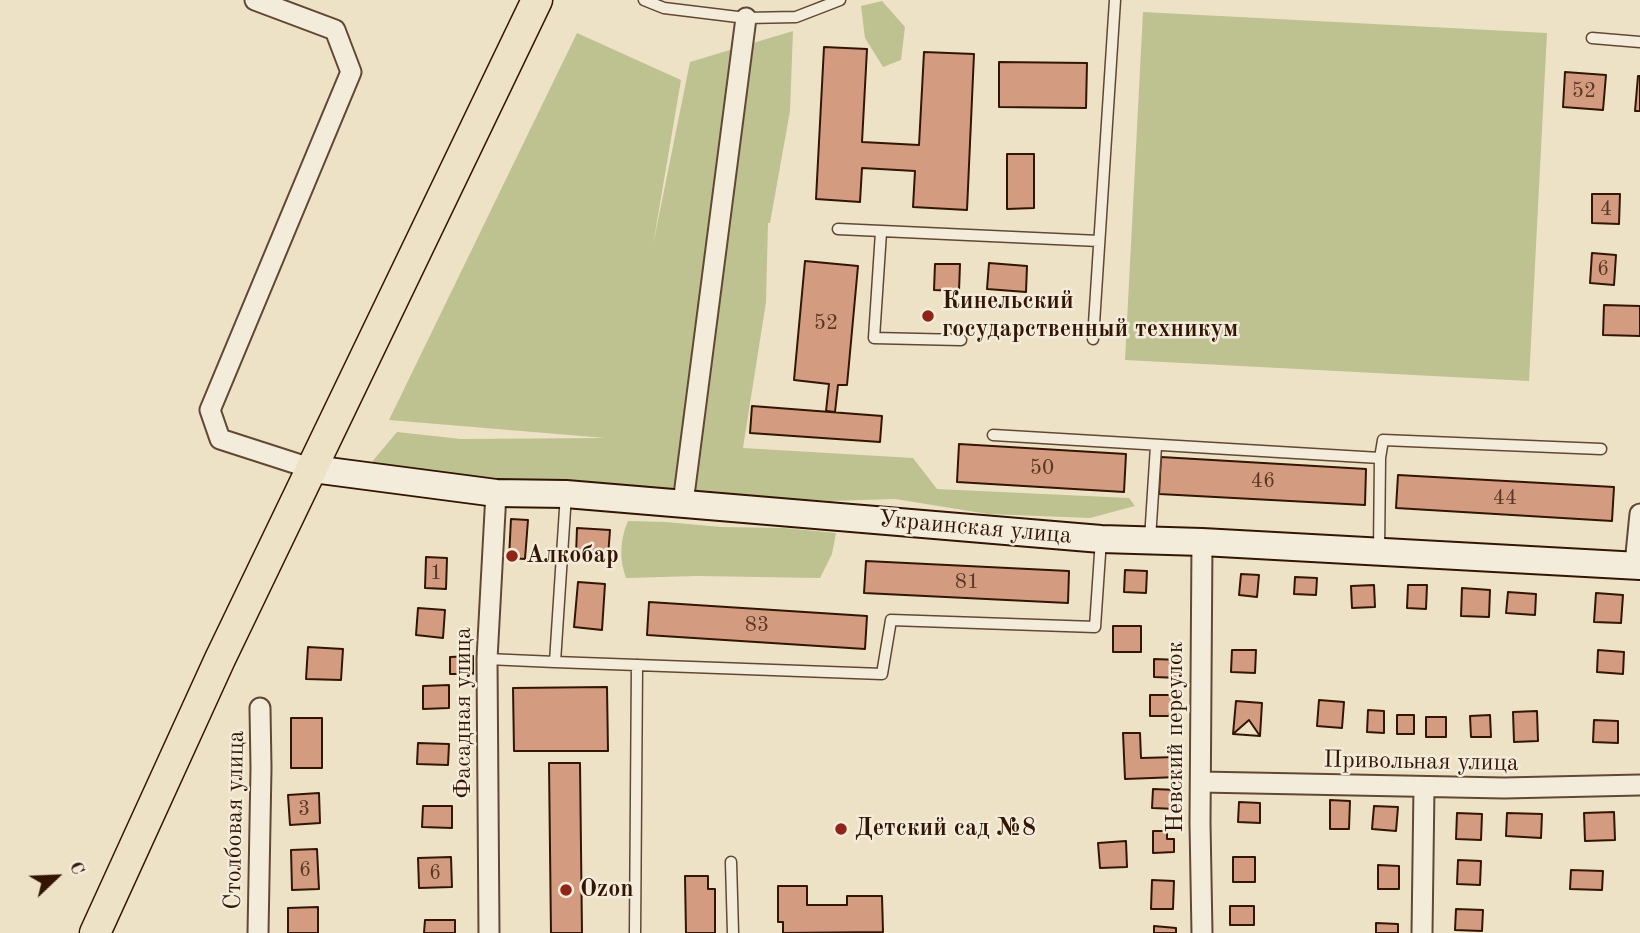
<!DOCTYPE html>
<meta charset="utf-8">
<style>
body{margin:0}
#map{position:relative;width:1640px;height:933px;overflow:hidden;background:#ede2c6;font-family:"Old Standard TT",serif}
canvas{display:block}
.north{position:absolute;left:21px;top:842px;width:70px;height:70px;-webkit-text-stroke:5px #f3ecda;paint-order:stroke;rotate:67deg;font-size:19px;font-weight:700;line-height:28px;text-align:center;color:#331504}
.north::after{content:'';display:block;margin:auto;width:24px;height:32px;background:#331504;clip-path:polygon(50% 0,100% 100%,50% 72%,0 100%)}
</style>
<div id="map">
<canvas width="1640" height="933"></canvas>
<div class="north">С</div>
</div>
<script>
const c = document.querySelector('canvas').getContext('2d');
c.lineJoin = 'round';
function fill(path, color) { c.fillStyle = color; c.fill(path, 'evenodd'); }
function stroke(path, color, width, dash) { c.strokeStyle = color; c.lineWidth = width; c.lineCap = dash ? 'butt' : 'round'; c.setLineDash(dash || []); c.stroke(path); }
function write(font, color, halo, rows, align = 'center') {
  c.font = font + ' "Old Standard TT",serif'; c.lineWidth = 5; c.setLineDash([]); c.textBaseline = 'middle'; c.strokeStyle = halo; c.fillStyle = color; for (const [text, x, y, turn = 0] of rows) {
    c.save(); c.translate(x, y); c.rotate((+turn || 0) * Math.PI / 180); c.textAlign = isNaN(turn) ? turn : align; if (halo) c.strokeText(text, 0, 0); c.fillText(text, 0, 0); c.restore();
  }
}
const green = new Path2D(`
 M882 1 905 27 901 60 883 67 865 38 861 6Z
 M1143 12 1547 33 1529 381 1125 360Z
 M793 31 790 111 770 223H768L766 302 743 448 913 458 937 489 1129 498 1135 506 1090 518 988 514 895 499 830 501 669 491 361 475 397 432 461 439 605 438 389 420 577 33 681 80 653 245 690 62Z
 M628 521 666 522 721 527 784 528 836 533 832 554 820 578 697 576 626 578C619 559 620 539 628 521Z`);
const building = new Path2D(`
 M824 47 867 49 862 142 919 145 924 52 974 54 967 210 913 207 915 171 862 168 860 202 816 199Z
 M999 62 1087 63 1086 108 999 107Z
 M1565 72 1606 75 1603 110 1563 107Z
 M1638 76H1640V111H1635Z
 M1007 154H1034V208L1007 209Z
 M1592 194H1620L1619 224 1592 223Z
 M1592 253 1616 255 1614 285 1590 283Z
 M805 261 858 266 847 385H838L835 412 826 411 829 384 794 380Z
 M989 263 1027 266 1026 292 987 289Z
 M935 264H960L959 291 934 290Z
 M1604 305 1640 306V336L1603 335Z
 M752 406 882 416 880 442 750 433Z
 M959 444 1126 454 1124 492 957 482Z
 M1161 457 1366 469 1365 505 1159 494Z
 M1398 475 1614 487 1612 521 1396 508Z
 M511 519 528 520 525 559 509 558Z
 M577 528 610 530 608 557 576 555Z
 M426 557 447 558 446 589 425 588Z
 M866 561 1069 571 1068 603 864 593Z
 M1125 570 1147 571 1146 593 1124 592Z
 M1241 574 1259 575 1257 597 1239 595Z
 M1295 577 1317 578 1316 595 1294 594Z
 M578 582 605 584 602 630 574 627Z
 M1374 585 1375 607 1352 608 1351 586Z
 M1408 585H1427L1426 609 1407 608Z
 M1462 588 1490 590 1489 617 1461 616Z
 M1508 592 1536 594 1535 615 1506 613Z
 M1596 593 1623 595 1621 623 1594 622Z
 M649 602 867 616 865 649 647 635Z
 M418 608 445 610 443 638 416 635Z
 M1113 626H1141V652H1113Z
 M308 647 343 649 341 680 306 679Z
 M1232 650H1256L1255 673 1231 672Z
 M1598 650 1624 652 1623 674 1597 672Z
 M473 656V674H450V657Z
 M1154 659 1180 660V678L1154 677Z
 M449 685V708L423 709V686Z
 M607 687 608 751H514L513 688Z
 M1150 695H1175V716H1150Z
 M1319 700 1344 702 1342 728 1317 726Z
 M1236 701 1262 703 1260 736 1233 734Z
 M1368 710 1384 711V733L1367 732Z
 M1537 711 1538 741 1514 742 1513 712Z
 M1397 715H1414V734H1397Z
 M1490 715 1491 737H1471L1470 716Z
 M1426 717H1446V737H1426Z
 M291 718H322V768H291Z
 M1249 720 1260 736 1233 734Z
 M1594 720 1618 721V743L1593 742Z
 M1123 733H1140L1141 758 1178 757V777L1125 779Z
 M418 743 449 744 448 765 417 764Z
 M549 763H580L582 933H551Z
 M1153 789 1178 790 1177 809 1152 808Z
 M319 793 320 823 290 825 288 795Z
 M1330 800 1350 801 1349 829H1330Z
 M1239 802 1260 803V823L1238 822Z
 M423 806H452V828L422 827Z
 M1374 806 1398 807 1396 831 1372 829Z
 M1614 812 1615 840 1585 841 1584 813Z
 M1457 813 1482 814 1481 840 1456 839Z
 M1507 813 1542 814 1541 838 1506 836Z
 M1153 831H1167V839H1174V852L1153 853Z
 M1126 841 1127 867 1100 868 1098 843Z
 M317 849 319 889 292 890 291 850Z
 M451 857 452 887 419 888 418 858Z
 M1233 857H1255V882H1233Z
 M1458 860 1481 861 1480 885 1457 884Z
 M1378 865 1399 866V889H1378Z
 M1571 870 1603 871 1602 890 1570 889Z
 M685 876H708V889H715V933H686Z
 M1152 880 1174 881 1173 909H1151Z
 M778 886H807V905H847V896H882L883 932 783 933V922H778Z
 M1230 906H1254V925H1230Z
 M318 907V933H288V908Z
 M1456 909 1483 910 1482 931 1455 930Z
 M425 920H455V933H424Z
 M1376 923 1398 924V933H1376Z
 M1154 926 1176 928V933H1154Z`);
const lane = new Path2D(`
 M644 0 664 8 746 18 796 17 840 0
 M1592 38 1640 42
 M838 229 1099 241
 M881 232 874 338 961 340
 M1093 339 1115 0
 M993 435 1380 458 1383 440 1601 449
 M1150 539 1156 446
 M1379 552 1380 458
 M487 659 555 662 566 494
 M555 662 882 674 891 620 1095 627 1101 539
 M731 862 733 933
 M635 933 637 665`);
const street = new Path2D(`
 M255 0 335 30 351 72 210 410 220 439 313 469
 M683 503 746 18
 M1202 542 1200 823 1202 933
 M1635 564 1640 514
 M1201 782 1504 788 1640 785
 M258 933 261 768 260 708
 M489 933 487 659 496 493
 M1422 933 1424 787`);
const secondary = new Path2D(`
 M313 469 496 493 566 494 1101 539 1202 542 1640 566`);
const primary = new Path2D(`
 M95 933 220 659 537 0`);
const markers = [
 [928,316,7,"#8f2418"],
 [512,556,7,"#8f2418"],
 [841,829,7,"#8f2418"],
 [566,890,7,"#8f2418"]
];
const numberNames = [
 ["52",1584,91],
 ["4",1606,209],
 ["6",1603,269],
 ["52",826,323],
 ["50",1042,468],
 ["46",1263,481],
 ["44",1505,498],
 ["1",436,573],
 ["81",967,582],
 ["83",757,625],
 ["3",304,809],
 ["6",305,870],
 ["6",435,873]
];
const poiNames = [
 ["Кинельский",942,302],
 ["государственный техникум",942,330],
 ["Алкобар",526,556],
 ["Детский сад №8",855,829],
 ["Ozon",580,890]
];
const streetNames = [
 ["Украинская улица",975,528,5],
 ["Фасадная улица",464,713,-90],
 ["Невский переулок",1176,737,-90],
 ["Привольная улица",1421,762,1],
 ["Столбовая улица",235,820,-89]
];
fill(green, '#bec291');
fill(building, '#d39c80');
stroke(building, '#331504', 2);
stroke(lane, '#624834', 13);
stroke(street, '#624834', 23);
stroke(secondary, '#331504', 30);
stroke(primary, '#331504', 33);
stroke(lane, '#f3ecda', 10);
stroke(street, '#f3ecda', 19);
stroke(secondary, '#f3ecda', 26);
stroke(primary, '#ede2c6', 30);
for (const [x, y, r, color] of markers) { const dot = new Path2D(); dot.arc(x, y, r, 0, 2 * Math.PI); c.fillStyle = color; c.fill(dot); stroke(dot, '#f3ecda', 2.5); }
write('21px', '#5b3723', null, numberNames);
write('bold 24px', '#331504', '#f3ecda', poiNames, 'left');
write('24px', '#331504', '#f3ecda', streetNames);
</script>
